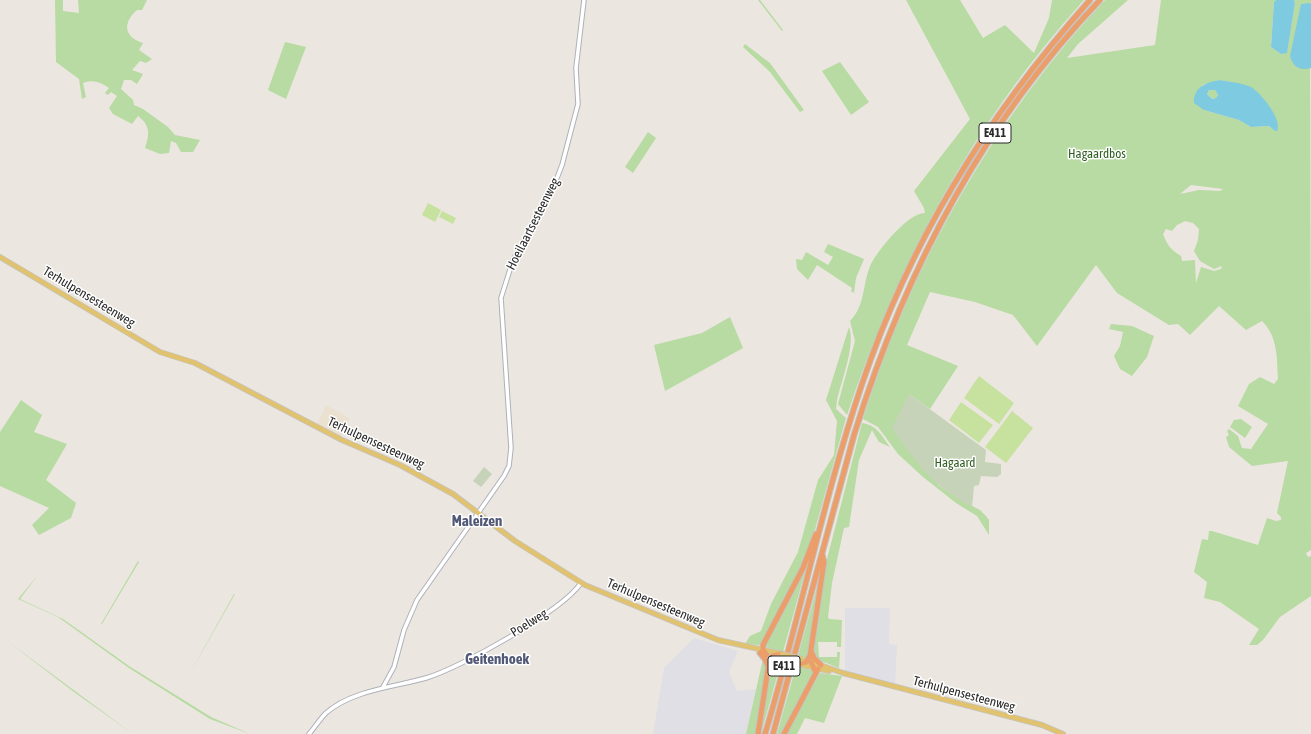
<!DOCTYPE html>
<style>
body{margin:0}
canvas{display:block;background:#ebe6df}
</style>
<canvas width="1311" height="734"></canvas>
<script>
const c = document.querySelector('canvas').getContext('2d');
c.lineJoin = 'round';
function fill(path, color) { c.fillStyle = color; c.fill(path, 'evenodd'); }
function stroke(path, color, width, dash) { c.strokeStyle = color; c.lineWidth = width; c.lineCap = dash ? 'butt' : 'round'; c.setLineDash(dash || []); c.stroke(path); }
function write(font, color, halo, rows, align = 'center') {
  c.font = font + ' "Asap Condensed",sans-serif'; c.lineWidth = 3; c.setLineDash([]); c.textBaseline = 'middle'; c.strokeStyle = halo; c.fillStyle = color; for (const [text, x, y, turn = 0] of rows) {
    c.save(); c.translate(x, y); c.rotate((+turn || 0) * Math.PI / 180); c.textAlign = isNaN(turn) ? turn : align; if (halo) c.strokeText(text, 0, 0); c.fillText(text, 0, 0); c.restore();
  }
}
const industrial = new Path2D(`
 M845 608H890L889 644 897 645 895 684 845 671Z
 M694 638 738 651 729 672 737 691 756 689 746 734H653L664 668Z`);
const education = new Path2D(`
 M326 405 350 418 341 437 317 424Z`);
const green = new Path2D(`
 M55 0H63V11L79 13 78 0H147L142 10H137C123 22 123 37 143 43L139 50 152 59 146 63 140 61 132 70 143 74 137 84 131 80H124L121 89 133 100 134 105 143 109 168 127 175 135 200 140 193 152H181L176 143 171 141 169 153 160 154 145 148C150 134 150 125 138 116L132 124 113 114 109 108 117 96 111 92 108 95 105 93 109 88C101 82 92 79 83 83L86 97 82 99 79 79 56 62Z
 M758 0H760L783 30 782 31Z
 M906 0H960L983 38 1005 25 1034 53 1049 18 1052 0H1084C973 123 900 258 847 415L838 404 855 341 850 321C866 305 862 283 871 264 878 250 909 212 925 213L924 208 914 191 970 119Z
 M1105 0H1128L1078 44 1067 58 1155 45 1161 0H1276L1274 2 1271 47 1281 54 1287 52 1295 3 1294 0H1311V3L1310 2 1311 550 1306 553 1308 557 1311 556V596L1280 617 1263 640 1257 645H1249L1259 629 1220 602 1204 598 1207 582 1194 572 1202 539 1208 540 1209 531H1212L1258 545 1267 518 1276 521 1281 520V517L1277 513 1288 461 1252 466 1229 447 1226 437 1229 435 1227 431 1229 429 1238 436 1242 448 1251 449 1268 424 1238 406 1249 384 1260 377 1274 384 1278 379C1277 358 1278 337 1262 321L1246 330 1219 306 1190 335 1178 324 1169 325 1117 293 1096 265 1037 346 1013 315 975 302 930 292 907 345 958 366 930 409 909 394 938 485 959 499 980 510 986 516 989 520V535L977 516 956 503 923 477 898 454 878 427 863 419C911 265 994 118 1105 0ZM1220 80C1261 88 1263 92 1275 131L1269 126 1251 127 1239 120 1204 110 1202 85ZM1191 185 1223 189 1220 191 1199 190 1180 194ZM1185 221 1193 223 1199 229 1198 240 1194 251 1200 261 1214 269 1222 266 1221 269 1214 271 1201 267 1196 283 1195 260 1182 261 1181 256C1171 250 1167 245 1163 234L1166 229 1172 231 1177 225Z
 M285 42 306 47 286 99 268 90Z
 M745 44 770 63 804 110 800 112 770 72 743 47Z
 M840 62 869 102 851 115 822 71Z
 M1209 90H1215L1218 95 1216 98 1212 99 1207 94Z
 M648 132 656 138 633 173 625 167Z
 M828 244 864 259 856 278 854 293 851 291 852 288 817 265 808 280 797 269 796 259 802 260 806 252 828 265 833 257 824 252Z
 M730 317 743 348 665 391 654 345 702 333Z
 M1111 324 1132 326 1154 336 1147 357 1132 376 1120 369 1114 356 1120 346 1123 332 1109 329Z
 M849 327C856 344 841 382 837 400L836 409 846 418 813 537 800 569 763 642 760 645 745 644 750 636 761 631 771 604 798 552 818 480 834 455 837 421 826 400Z
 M21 400 42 415 34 432 67 444 46 480 76 503 71 518 39 535 32 525 49 508 0 486V432Z
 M1241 419 1252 427 1245 438 1230 427 1234 420Z
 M862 423C877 425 882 436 890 447L879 442 872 430 859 460 849 527 844 528 832 583 828 617 829 619 842 620 841 647H837V642H818L819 657H837V652H840L839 668 821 661 813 653 826 563Z
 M138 561 139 562 102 624H101Z
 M804 568H806L783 652 765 647Z
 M38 575 20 599 63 619 129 666 211 717 250 734 210 719 129 668 58 617 18 599Z
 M818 583H819L808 659 798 656Z
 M234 594H235L185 682Z
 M6 640 133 734 74 692Z
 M763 659 766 664 756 734H746Z
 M772 660 781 662 761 734H759L768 672Z
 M796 666 814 671V673L782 734H777Z
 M820 673 842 676 824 723 805 718 797 734H786Z`);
const cemetery = new Path2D(`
 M909 394 986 450 985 462 1001 464V474L997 477 981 476 979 485 974 486 972 507C931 485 918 465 892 428Z
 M484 467 492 474 481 487 473 481Z`);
const pitch = new Path2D(`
 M428 203 441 210 435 222 422 215Z
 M442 211 456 218 453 224 439 217Z
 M979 376 1014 403 999 424 964 398Z
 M961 402 993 425 979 443 949 420Z
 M1012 411 1033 428 1006 463 985 447Z`);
const water = new Path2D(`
 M1276 0H1294L1295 3 1287 53 1281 54 1271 47 1274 2Z
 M1311 3V68C1300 71 1293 67 1290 56L1301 4Z
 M1220 80C1230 82 1242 83 1251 87 1261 93 1283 120 1277 131H1275L1269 126 1251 127 1239 120 1204 110 1194 103C1193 87 1207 82 1220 80ZM1209 90H1215L1218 95 1216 98 1212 99 1207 94Z`);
const minor = new Path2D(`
 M383 687 394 667 404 630 417 600 504 476 509 466 511 448 501 298 513 260 555 183 562 165 578 104 576 68 584 0
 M309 734C315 727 320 719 326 713 352 690 395 687 426 678 460 668 562 611 581 583`);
const major = new Path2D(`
 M0 257 160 352 195 363 342 440 400 465 453 494 515 541 585 585 718 640 782 654
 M809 661 843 673 1042 725 1063 734
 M798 664 829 671`);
const highway = new Path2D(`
 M811 651 814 658 821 665
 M760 653 765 659 768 666
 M767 655 763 650V645L803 568 816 534
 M811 662 816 673
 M798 664 806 662 810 656 824 562 822 554
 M758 734 769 662 773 656 782 654
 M765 734C800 618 823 499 862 384 910 241 990 112 1090 0
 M773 734 854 435C904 273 982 124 1100 0
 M784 734 818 669`);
const majorBridge = new Path2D(`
 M782 654 802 659
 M777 658 798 664`);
const shields = [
 [995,133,32],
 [784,666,32]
];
const shieldNames = [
 ["E411",995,133],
 ["E411",784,666]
];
const parkNames = [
 ["Hagaardbos",1097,154],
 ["Hagaard",955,463]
];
const streetNames = [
 ["Hoeilaartsesteenweg",533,224,-63],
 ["Terhulpensesteenweg",89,297,31],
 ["Terhulpensesteenweg",376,443,25],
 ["Terhulpensesteenweg",656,603,23],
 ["Poelweg",529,623,-32],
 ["Terhulpensesteenweg",964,694,15]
];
const quarterNames = [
 ["Maleizen",477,521],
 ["Geitenhoek",497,659]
];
fill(industrial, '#e0dfe5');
fill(education, '#ebe1d1');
fill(green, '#b7dba2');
fill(cemetery, '#c6d3b8');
fill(pitch, '#c7e19f');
fill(water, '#7ecae1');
stroke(minor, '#afb1ba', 5.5);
stroke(major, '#c4c4c4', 6);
stroke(highway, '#c4c4c4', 7);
stroke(minor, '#fff', 3.5);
stroke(major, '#e1c26f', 4.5);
stroke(highway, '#ec9e6a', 5);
stroke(majorBridge, '#c4c4c4', 6, []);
stroke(majorBridge, '#e1c26f', 4.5);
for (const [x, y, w] of shields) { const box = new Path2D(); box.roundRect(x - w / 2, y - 10, w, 20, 3); c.fillStyle = '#fff'; c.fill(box); stroke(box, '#2b2b2b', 1); }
write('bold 12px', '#2b2b2b', null, shieldNames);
write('13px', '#326023', '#fff', parkNames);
write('13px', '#2b2b2b', '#fff', streetNames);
write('bold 15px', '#515977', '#fff', quarterNames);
</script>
